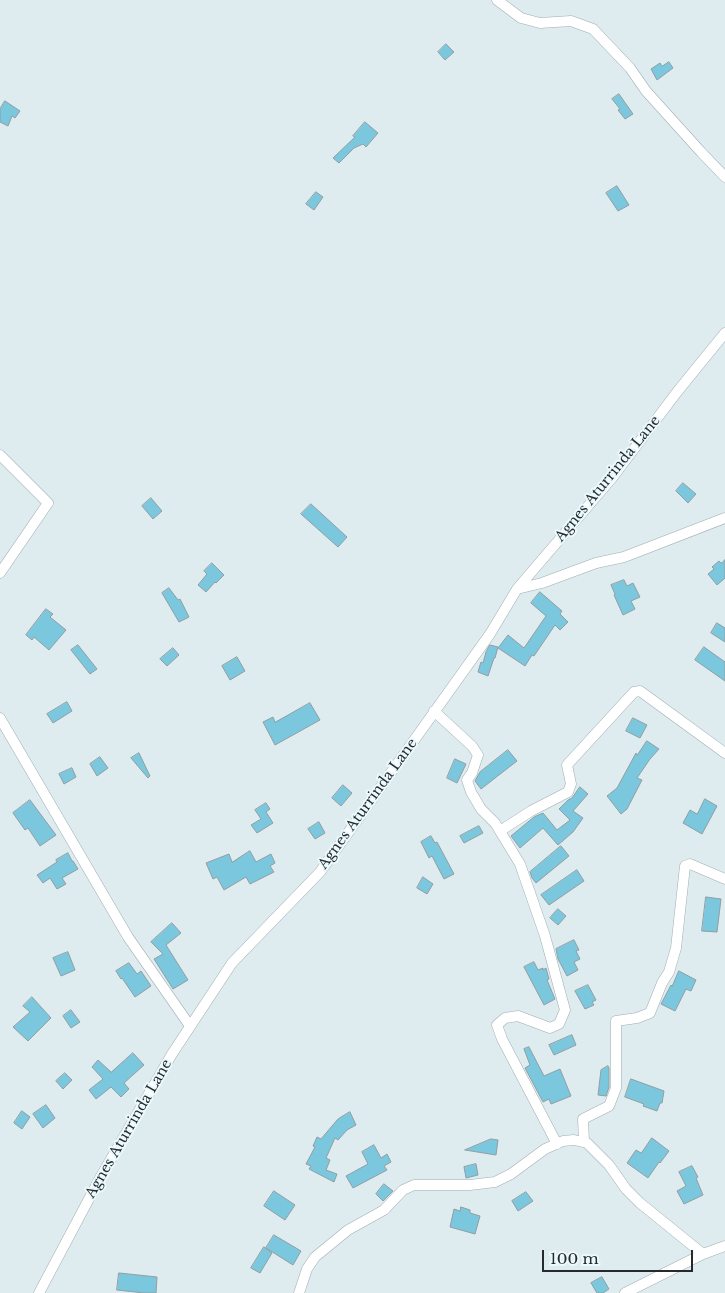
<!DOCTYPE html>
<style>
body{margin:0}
#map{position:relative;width:725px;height:1293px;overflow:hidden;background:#deebef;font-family:"Libre Baskerville",serif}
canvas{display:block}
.scale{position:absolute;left:542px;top:1250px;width:151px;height:22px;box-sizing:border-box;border:2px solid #252a2c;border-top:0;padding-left:6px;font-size:15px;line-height:18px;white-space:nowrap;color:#252a2c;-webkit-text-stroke:4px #ebf9fd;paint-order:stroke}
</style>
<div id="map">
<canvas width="725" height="1293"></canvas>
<div class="scale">100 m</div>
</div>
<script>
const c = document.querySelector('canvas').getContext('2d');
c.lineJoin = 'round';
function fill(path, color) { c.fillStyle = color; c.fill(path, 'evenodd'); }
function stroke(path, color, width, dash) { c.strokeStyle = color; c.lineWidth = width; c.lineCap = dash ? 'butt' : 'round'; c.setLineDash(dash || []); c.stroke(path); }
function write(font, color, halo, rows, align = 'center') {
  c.font = font + ' "Libre Baskerville",serif'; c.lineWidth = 4; c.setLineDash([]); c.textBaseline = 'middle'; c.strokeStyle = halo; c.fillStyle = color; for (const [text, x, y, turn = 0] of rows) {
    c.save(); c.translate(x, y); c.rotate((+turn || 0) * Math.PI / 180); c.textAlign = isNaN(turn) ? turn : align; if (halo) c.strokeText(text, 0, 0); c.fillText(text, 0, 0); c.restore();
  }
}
const building = new Path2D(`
 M446 44 454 52 445 60 438 52Z
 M669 62 673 68 657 80 651 69 660 63 662 66Z
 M619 94 633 114 625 119 618 110 620 109 612 99Z
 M5 101 20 111 15 118 12 116 8 126 0 122V109Z
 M365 122 378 133 366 147 363 144 354 148 339 163 333 158 355 137 353 136Z
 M617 186 629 205 618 211 606 193Z
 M316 192 323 197 314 210 306 204Z
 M683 483 696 494 688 503 676 491Z
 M151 498 162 511 153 519 142 506Z
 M311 504 347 537 338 547 301 514Z
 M725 560V578L717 585 708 574 714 569 712 567 719 561 721 563Z
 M212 563 224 575 216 583 215 582 206 592 198 585 207 574 204 571Z
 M624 580 627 586 633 583 640 597 631 601 635 609 623 615 614 595 615 594 611 585Z
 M169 588 178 600 180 599 189 617 179 622 162 593Z
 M540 592 562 611 560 614 568 622 560 630 555 625 534 656 532 655 525 666 498 648 508 635 524 648 546 616 531 603Z
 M46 609 53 614 50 617 66 630 49 650 34 637 32 640 26 635Z
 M717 623 725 628V642L711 633Z
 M78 645 97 669 90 674 71 650Z
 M490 645 498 647 495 658H494L488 676 478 672 481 662 483 663 486 652Z
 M704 647 725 662V681L695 660Z
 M173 648 179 655 167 666 160 659Z
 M237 657 245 671 230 680 222 666Z
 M67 702 72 711 53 723 47 714Z
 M310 703 320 720 275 745 263 722 273 717 275 722Z
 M633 718 647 725 640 738 626 731Z
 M647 741 659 749 650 759 637 778 642 780 627 809 621 814 607 796 617 788 636 753 637 755Z
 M508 750 517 761 481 789 475 781 480 772Z
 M139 753 150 776 148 778 131 758Z
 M100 757 108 768 97 776 90 764Z
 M455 759 466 764 457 783 447 778Z
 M72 768 76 777 64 784 59 774Z
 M343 785 352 793 341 806 332 798Z
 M580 787 588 794 573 811 583 818 573 832 558 845 543 828 520 848 511 836 534 817 543 813 557 830 570 820 559 809 568 800 572 798Z
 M705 799 717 806 702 834 683 823 690 810 697 814Z
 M30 800 56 835 40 846 28 828 25 830 13 813Z
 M266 803 270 809 266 812 273 823 257 833 251 825 261 819 255 810Z
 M319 822 325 833 315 839 308 829Z
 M479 826 483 833 464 843 460 836Z
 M431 836 435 843 437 842 454 874 444 879 432 856 429 858 421 842Z
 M561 846 569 856 536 883 532 878 530 872Z
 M250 851 256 862 271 854 275 863 270 866 274 872 250 884 246 877 224 890 217 877 213 879 206 863 229 854 232 862Z
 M68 853 72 861H73L78 869 62 878 66 884 57 889 50 878 43 883 37 875 57 862 56 860Z
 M577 870 584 881 549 905 541 895Z
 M423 877 433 884 427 894 417 888Z
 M706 897 721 899 717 932 702 931Z
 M558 909 566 916 558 925 550 918Z
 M172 923 181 933 166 945 188 980 173 989 154 959 163 954 151 942Z
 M574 940 579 950 576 951 580 959 574 962 578 970 567 976 558 959 556 949Z
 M68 952 75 970 61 976 53 958Z
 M534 962 538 970 543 968V970L546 968 549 979 547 980 555 999 544 1005 524 967Z
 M129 963 137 974 141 971 151 986 135 997 122 978 121 979 116 971Z
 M679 971 696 980 691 991 686 989 675 1011 661 1004 671 985 672 986Z
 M588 985 596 1000 592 1002 594 1005 585 1009 575 991Z
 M32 997 51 1018 28 1041 13 1027 30 1012 23 1006Z
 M71 1010 80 1022 71 1028 63 1016Z
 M572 1035 576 1045 554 1055 549 1045Z
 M529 1047 544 1076 560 1069 571 1096 551 1104 549 1099 543 1102 525 1068 530 1065 524 1049Z
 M133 1053 144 1065 124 1083 129 1089 121 1097 111 1087 96 1099 89 1090 103 1079 92 1067 98 1060 111 1072Z
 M608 1066 609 1068V1087L606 1096 598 1095 601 1070Z
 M65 1073 72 1080 63 1089 56 1081Z
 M631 1079 664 1091 662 1103H660L657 1111 643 1106 644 1104 625 1097Z
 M46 1105 55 1118 43 1128 33 1114Z
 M22 1111 30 1117 22 1129 14 1123Z
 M350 1112 356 1125 347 1130 338 1140 335 1138 326 1158 330 1160 326 1170 337 1174 334 1182 309 1169 311 1166 306 1164 315 1147 313 1146 317 1137 321 1139 338 1119Z
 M652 1138 669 1151 660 1163 659 1162 648 1178 627 1163 636 1150 641 1153Z
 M491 1139 498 1140 496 1155 465 1150Z
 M374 1145 381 1158 387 1154 391 1162 384 1166 387 1170 353 1188 346 1176 368 1164 362 1152Z
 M476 1164 478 1175 466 1178 464 1167Z
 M692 1166 698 1177 696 1178 703 1195 684 1204 677 1191 686 1186 679 1172Z
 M384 1184 393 1191 383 1201 376 1194Z
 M274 1191 295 1205 285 1220 264 1206Z
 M526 1192 533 1201 518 1211 512 1201Z
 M461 1207 470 1210V1213L480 1216 475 1234 450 1227 454 1209 460 1211Z
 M274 1235 301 1251 293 1265 266 1248Z
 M264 1247 272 1253 260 1273 251 1268Z
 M119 1273 157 1277 156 1293H144L117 1290Z
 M602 1277 609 1289 603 1293H597L591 1283Z`);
const street = new Path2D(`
 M497 0 521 18 540 23 571 21 593 29 630 68 646 91 701 152 725 177
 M0 455 48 503 0 573
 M517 589 542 583 596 563 624 557 725 518
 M434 711 472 746 478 755 472 773 467 780 471 792 481 809 495 823 520 864 545 936 565 1010 559 1024 550 1028 518 1016 505 1018 497 1025 502 1039 557 1144
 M0 718 128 937 190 1026
 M500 831 531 811 568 792 571 784 567 765 634 692 640 691 725 753
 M584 1142 583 1119 609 1106 616 1088V1021L637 1018 650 1013 662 983 669 972 676 948 685 866 690 864 725 879
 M39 1293 100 1178 172 1054 232 963 320 872 490 634 517 589 612 478 677 392 725 333
 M299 1293 307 1269 315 1257 348 1230 384 1210 403 1190 414 1185H470L495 1182 511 1174 545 1149 563 1141 574 1140 587 1143 609 1165 626 1189 640 1203 703 1254
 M625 1293 703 1254 725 1246`);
const streetNames = [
 ["Agnes Aturrinda Lane",608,479,-51],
 ["Agnes Aturrinda Lane",368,804,-54],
 ["Agnes Aturrinda Lane",129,1129,-60]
];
fill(building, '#7ac7de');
stroke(building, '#919ea2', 1);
stroke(street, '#a1adb1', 11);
stroke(street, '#fff', 10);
write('14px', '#252a2c', '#ebf9fd', streetNames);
</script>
